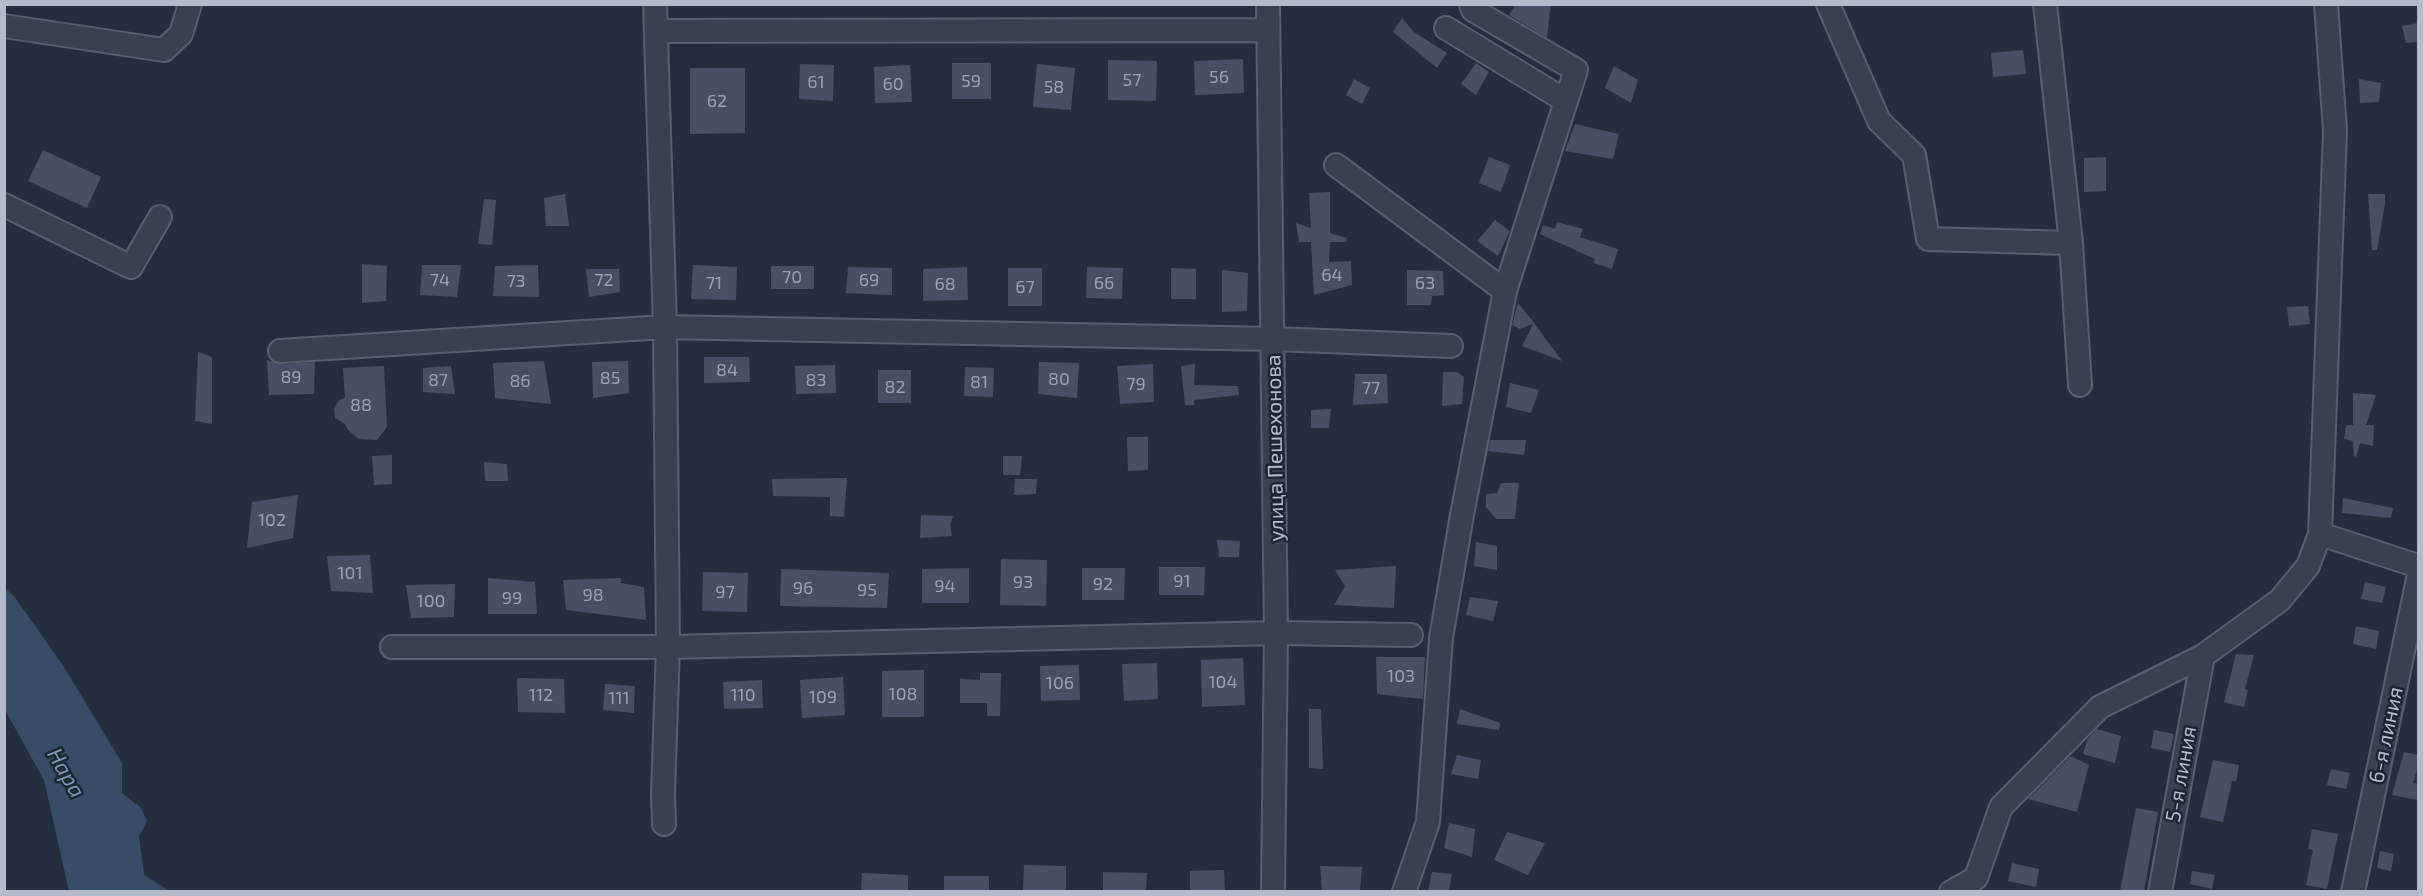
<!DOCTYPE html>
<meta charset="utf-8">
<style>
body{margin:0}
#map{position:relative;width:2423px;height:896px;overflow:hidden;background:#242f3e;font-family:"Exo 2",sans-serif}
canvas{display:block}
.frame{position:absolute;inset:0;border:6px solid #b4bcc9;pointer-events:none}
</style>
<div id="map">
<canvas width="2423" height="896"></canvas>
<div class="frame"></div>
</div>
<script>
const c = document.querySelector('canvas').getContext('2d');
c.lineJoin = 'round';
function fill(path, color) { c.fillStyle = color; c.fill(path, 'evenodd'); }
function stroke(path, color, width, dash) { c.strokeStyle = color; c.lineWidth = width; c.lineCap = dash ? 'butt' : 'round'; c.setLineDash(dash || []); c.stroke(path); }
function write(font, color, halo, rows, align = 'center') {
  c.font = font + ' "Exo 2",sans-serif'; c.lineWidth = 5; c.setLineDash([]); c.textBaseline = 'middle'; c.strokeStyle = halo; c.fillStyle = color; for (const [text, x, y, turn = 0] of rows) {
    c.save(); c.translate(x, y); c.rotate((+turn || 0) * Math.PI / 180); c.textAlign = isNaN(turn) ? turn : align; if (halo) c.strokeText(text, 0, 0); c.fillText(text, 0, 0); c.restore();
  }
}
const water = new Path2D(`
 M5 588 14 596 64 667 122 763V793L141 808 147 821 139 836 144 875 170 891H69L44 780 5 710Z`);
const building = new Path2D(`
 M1516 4H1551L1547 38 1509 15Z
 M1402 18 1414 32 1447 53 1437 68 1393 32Z
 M2418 23V42L2406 43 2402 26Z
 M2023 50 2026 74 1993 77 1991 53Z
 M1243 59 1244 93 1195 95 1194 61Z
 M1108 60 1157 61 1156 101 1108 100Z
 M952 63H991V99H952Z
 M1476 63 1489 72 1476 95 1461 84Z
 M800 64 834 65 833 101 799 99Z
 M1037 64 1075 68 1071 110 1033 107Z
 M910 65 912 102 875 103 874 67Z
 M1614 66 1638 80 1631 103 1605 88Z
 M690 68H745V133L690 134Z
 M1354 79 1370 88 1362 104 1346 95Z
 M2359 79 2381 83 2379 102 2360 103Z
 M1575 124 1619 134 1613 159 1565 151Z
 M43 150 101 177 87 208 28 181Z
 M1489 157 1510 165 1501 192 1479 183Z
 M2106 157V191L2084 192V158Z
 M1330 192V233L1347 238 1346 242H1330L1329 262 1351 261 1352 285 1314 295 1311 242H1299L1296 223 1311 228 1309 193Z
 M565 194 569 226H546L544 198Z
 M2368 194H2385V204L2377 250H2372Z
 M484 199 496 200 492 245 478 244Z
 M1495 220 1510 231 1498 256 1477 241Z
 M1557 222 1583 229 1580 237 1618 249 1612 269 1594 263 1595 259 1540 234 1543 225 1555 229Z
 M362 264 387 266 386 301 362 303Z
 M422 265H461L457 297 420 295Z
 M538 265 539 297 493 296 495 266Z
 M693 265 737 267 736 300 691 299Z
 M771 266H814V289H771Z
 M848 267 892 268V295L846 293Z
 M967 267 968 300 923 301V269Z
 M1087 267 1123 268 1122 299 1086 298Z
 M1008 268H1042V306H1008Z
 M1171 268 1196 269V299H1171Z
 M586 269H619L620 292 589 297Z
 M1222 270 1248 273 1247 311 1222 312Z
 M1407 270 1443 271 1444 295 1432 296 1431 305H1407Z
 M1518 303 1534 323 1562 361 1522 346 1533 324 1520 329 1512 325Z
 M2308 306 2310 324 2289 326 2287 307Z
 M198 352 212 357V424L195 421Z
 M704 357H749L750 382 704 383Z
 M267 360 281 364 315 362 314 394 269 395Z
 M544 361 551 404 495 398 493 363Z
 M628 361 629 393 593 398 592 362Z
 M1039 362 1079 363 1077 398 1038 394Z
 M1153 364 1154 402 1120 404 1117 366Z
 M1195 364 1194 385 1238 386 1239 395 1194 400V405H1185L1181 366Z
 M835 365 836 393 796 394 795 366Z
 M384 366 387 427 377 440 359 439 348 430 345 424 335 418 334 409 339 400 345 398 343 368Z
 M451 366 455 394 423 392V368Z
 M965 367 994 368 993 397 964 396Z
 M878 370H911V403H878Z
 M1443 372H1457L1464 377 1462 404 1442 406Z
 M1355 374H1387L1388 403 1353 405Z
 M1510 383 1539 390 1531 413 1506 407Z
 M2353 393 2376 395 2366 425H2374L2373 446 2360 443 2356 457 2354 456 2353 441 2344 439 2346 425H2353Z
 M1331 409 1329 428H1311V410Z
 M1127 437H1148V470L1128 471Z
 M1490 440H1526L1524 455 1488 451Z
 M392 455V484L374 485 372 456Z
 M1003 456H1022L1020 475H1003Z
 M484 462 507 464 508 481H485Z
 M847 478 844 517 830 516V497L773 496 772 479Z
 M1015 479H1037L1036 494 1014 495Z
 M1501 483H1519L1515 519H1496L1486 507V494L1497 493Z
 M298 495 293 538 247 548 252 502Z
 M2343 498 2393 508 2391 518 2342 513Z
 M921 515 953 516 950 525 952 536 920 538Z
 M1217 540 1240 541 1239 557H1219Z
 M1476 542 1497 546V570L1474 566Z
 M370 555 373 593 331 591 327 556Z
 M1001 559 1047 560 1046 606 1000 605Z
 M1396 566 1394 608 1334 605 1345 586 1335 570Z
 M1159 567H1205L1204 595H1159Z
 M969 568V603H922V569Z
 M1082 568H1125L1124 600H1082Z
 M781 569 889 573 887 608 780 606Z
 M703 572 748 573 747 612 702 611Z
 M488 578 535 582 537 614H488Z
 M621 578V583L644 587 646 620 566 610 563 580Z
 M2365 582 2386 587 2382 603 2361 599Z
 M455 584 454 617 411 618 406 585Z
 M1470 597 1498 601 1493 621 1466 615Z
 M2356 626 2379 631 2376 649 2353 644Z
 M2236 654 2254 655 2245 689 2248 690 2244 707 2224 702Z
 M1376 657H1425L1423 699 1377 694Z
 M1243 658 1245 705 1202 707 1201 660Z
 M1157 663 1158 699 1124 701 1122 664Z
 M1079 665 1080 700 1041 701 1040 666Z
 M924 670V717H882V671Z
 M980 673H1001L1000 716H987V703H960V679L980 680Z
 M843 677 845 715 802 718 800 680Z
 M517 678 564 679 565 713 518 712Z
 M762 680 763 708 724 709 723 682Z
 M605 684 635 686 634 713 603 710Z
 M1309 709H1321L1323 769 1309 768Z
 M1460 709 1500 723 1499 730 1457 724Z
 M2097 729 2121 736 2115 763 2083 754 2087 740Z
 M2154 730 2174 734 2170 752 2151 748Z
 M2404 752 2418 755V766L2413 783 2418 784V800L2392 795Z
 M1457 755 1481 760 1478 779 1451 774Z
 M2071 756 2089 765 2077 812 2028 799Z
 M2213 760 2239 765 2236 782 2232 781 2223 822 2200 817Z
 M2331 769 2350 773 2346 789 2327 785Z
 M2136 808 2158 812 2144 891H2120Z
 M1449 823 1475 829 1472 857 1444 848Z
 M2312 829 2338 834 2327 889 2306 885 2313 850 2308 849Z
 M1507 832 1545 843 1528 875 1494 860Z
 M2380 851 2394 854 2391 871 2377 868Z
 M2012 863 2039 869 2036 887 2008 881Z
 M1024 865 1066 866V891H1023Z
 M1320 866 1362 867 1360 891H1322Z
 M1224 870 1225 891H1190V871Z
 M2192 871 2215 875 2212 889 2190 884Z
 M1103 872 1147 873 1146 891H1103Z
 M1432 872 1452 874 1449 891H1428Z
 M862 873 908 875V891H861Z
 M944 876H989V891H944Z`);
const minor = new Path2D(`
 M655 4 665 327 668 647 663 793 664 824
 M1268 4 1276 633 1273 892
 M1828 4 1879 121 1914 155 1928 239 2071 243
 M2045 4 2071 243 2080 385
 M4 26 164 50 181 34 190 4
 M1446 28 1566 101
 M656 31 1268 30
 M1336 165 1505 291
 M4 205 131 267 160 217
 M280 351 665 327 1274 339 1451 346
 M2320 534 2418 566
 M392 647H668L1276 633 1411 635
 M1404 892 1428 822 1441 638 1462 515 1505 291 1576 70 1473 10 1471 4
 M1951 892 1976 878 2001 807 2100 707 2203 656 2280 600 2308 566 2320 534 2335 131 2326 4
 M2160 892 2203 656
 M2353 892 2418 579`);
const numberNames = [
 ["56",1219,77],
 ["57",1132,80],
 ["59",971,81],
 ["61",816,82],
 ["60",893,84],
 ["58",1054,87],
 ["62",717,101],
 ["64",1332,275],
 ["70",792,277],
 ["74",440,280],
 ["72",604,280],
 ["69",869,280],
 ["73",516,281],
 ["71",714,283],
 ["66",1104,283],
 ["63",1425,283],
 ["68",945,284],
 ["67",1025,287],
 ["84",727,370],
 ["89",291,377],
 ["85",610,378],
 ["80",1059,379],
 ["87",438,380],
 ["83",816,380],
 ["86",520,381],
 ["81",979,382],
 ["79",1136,384],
 ["82",895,387],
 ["77",1371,388],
 ["88",361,405],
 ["102",272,520],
 ["101",350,573],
 ["91",1182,581],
 ["93",1023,582],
 ["92",1103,584],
 ["94",945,586],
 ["96",803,588],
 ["95",867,590],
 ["97",725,592],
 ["98",593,595],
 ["99",512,598],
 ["100",431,601],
 ["103",1401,676],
 ["104",1223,682],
 ["106",1060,683],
 ["108",903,694],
 ["112",541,695],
 ["110",743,695],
 ["109",823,697],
 ["111",619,698]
];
const streetNames = [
 ["улица Пешехонова",1275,448,-91],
 ["6-я линия",2386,735,-78],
 ["5-я линия",2181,774,-80]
];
const waterNames = [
 ["Нара",66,773,60]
];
fill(water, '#394c67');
fill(building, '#455162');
stroke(minor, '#565f6c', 26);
stroke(minor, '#38414e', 22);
write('18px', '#98a1af', null, numberNames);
write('21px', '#b4bcc9', '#1d2633', streetNames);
write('italic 22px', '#7c92b1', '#1d2633', waterNames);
</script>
